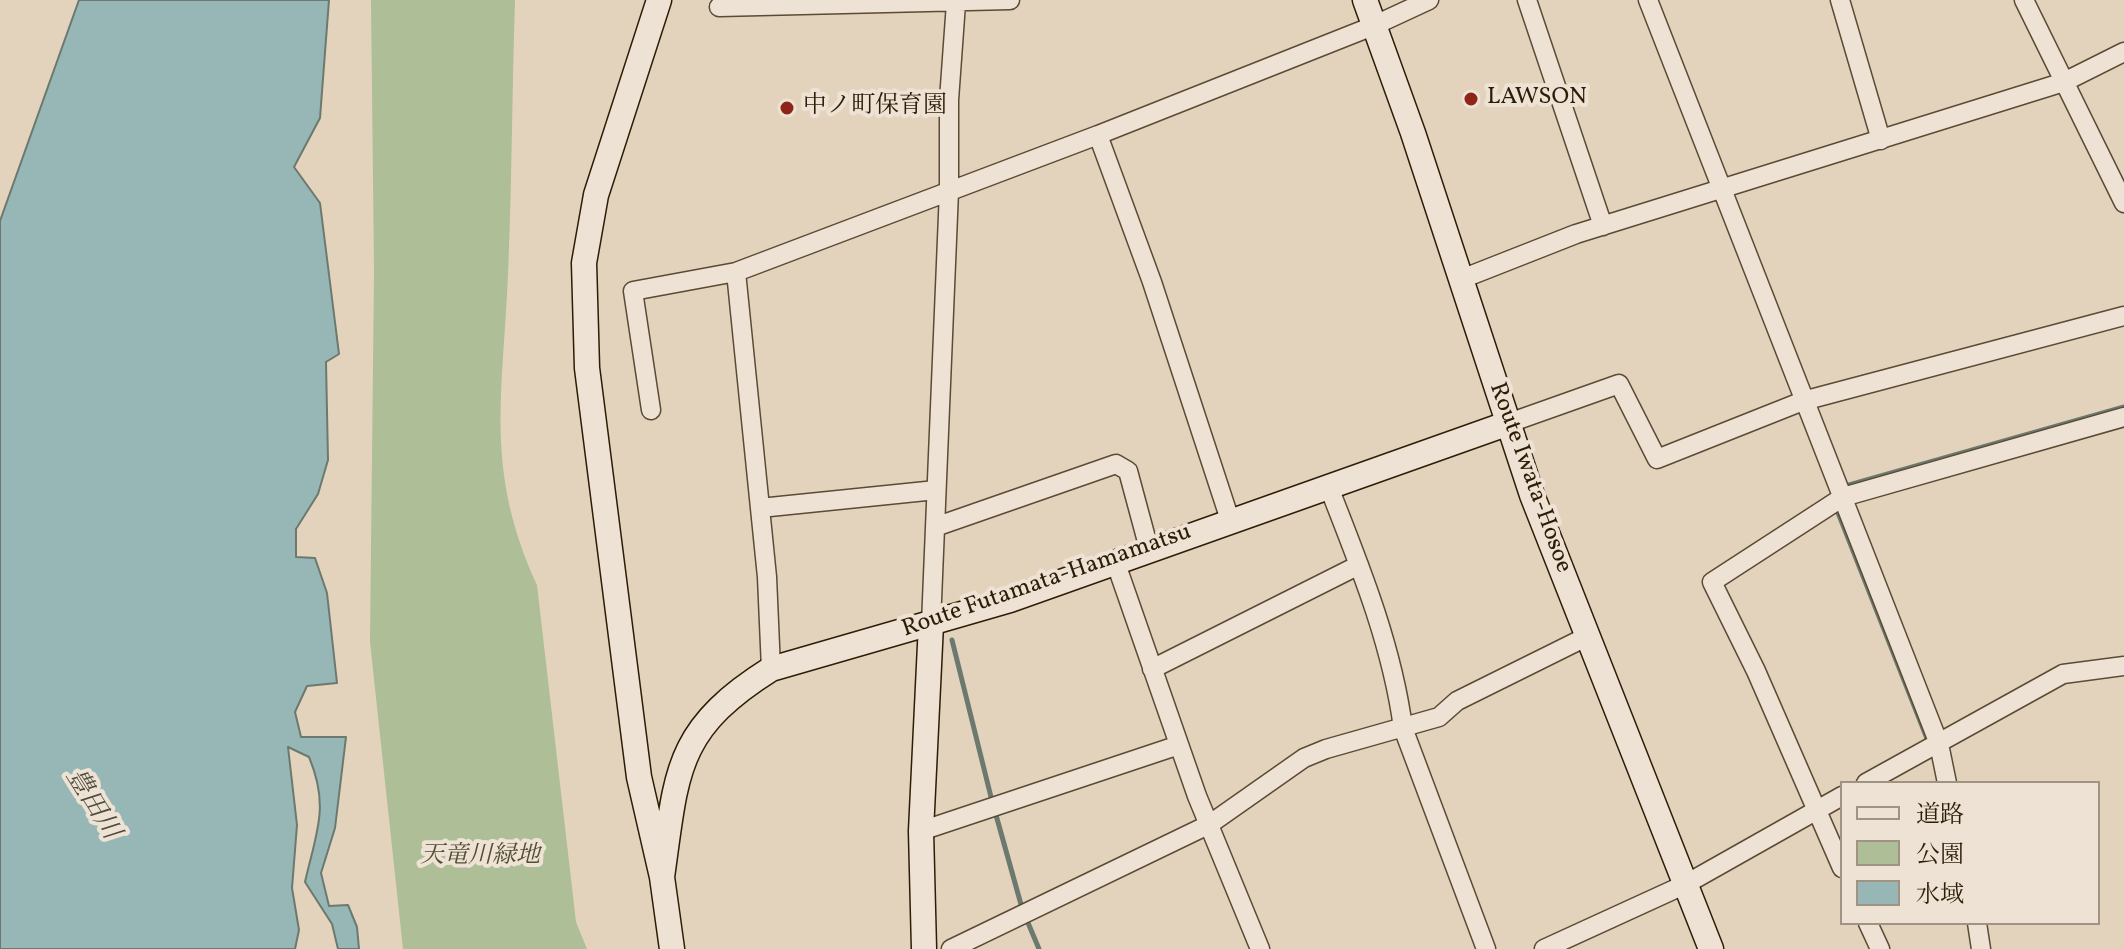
<!DOCTYPE html>
<meta charset="utf-8">
<style>
body{margin:0}
#map{position:relative;width:2124px;height:949px;overflow:hidden;background:#e4d3bc;font-family:Vollkorn,"Noto Serif JP",serif}
canvas{display:block}
.legend{position:absolute;left:1840px;top:781px;width:260px;height:144px;box-sizing:border-box;background:#ede2d3;border:2px solid #a09381;margin:0;padding:10px 14px;list-style:none;font-size:24px;color:#2d1d06}
.legend li{display:flex;align-items:center;gap:16px;height:40px}
.legend b{width:40px;border:2px solid #a09381}
</style>
<div id="map">
<canvas width="2124" height="949"></canvas>
<ul class="legend">
<li><b style="height:10px;background:#ede2d3"></b>道路</li>
<li><b style="height:22px;background:#aebe96"></b>公園</li>
<li><b style="height:22px;background:#96b7b5"></b>水域</li>
</ul>
</div>
<script>
const c = document.querySelector('canvas').getContext('2d');
c.lineJoin = 'round';
function fill(path, color) { c.fillStyle = color; c.fill(path, 'evenodd'); }
function stroke(path, color, width, dash) { c.strokeStyle = color; c.lineWidth = width; c.lineCap = dash ? 'butt' : 'round'; c.setLineDash(dash || []); c.stroke(path); }
function write(font, color, halo, rows, align = 'center') {
  c.font = font + ' Vollkorn,"Noto Serif JP",serif'; c.lineWidth = 8; c.setLineDash([]); c.textBaseline = 'middle'; c.strokeStyle = halo; c.fillStyle = color; for (const [text, x, y, turn = 0] of rows) {
    c.save(); c.translate(x, y); c.rotate((+turn || 0) * Math.PI / 180); c.textAlign = isNaN(turn) ? turn : align; if (halo) c.strokeText(text, 0, 0); c.fillText(text, 0, 0); c.restore();
  }
}
const green = new Path2D(`
 M371 0H515C512 91 512 183 508 274 503 396 484 469 537 585L576 922 587 949H403L370 642 374 271Z`);
const water = new Path2D(`
 M79 0H329L320 118 294 167 320 203 339 354 326 362 328 460 318 494 296 529V557L315 558 327 593 337 683 307 686 295 712 301 737H346L335 828 321 873 329 906 348 905 357 927 359 949H338L332 924 305 882C316 833 330 807 309 757L288 747 297 825 292 888 299 930 295 949H0V221Z`);
const stream = new Path2D(`
 M1849 485 2124 407
 M1837 510 1928 741
 M952 640 992 801
 M996 815 1022 908
 M1026 918 1039 949`);
const street = new Path2D(`
 M1527 0 1603 226
 M1648 0 1939 744 1947 783
 M1840 0 1881 140
 M2024 0 2124 203
 M719 7 1010 0
 M1098 135 1373 26 1429 0
 M736 272 767 577 771 669
 M1459 280 1576 234 2064 82 2124 52
 M651 410 633 291 736 272 1098 135 1152 282 1230 520
 M1509 423 1619 384 1657 459 1803 401 2124 316
 M1328 485C1359 564 1392 644 1403 728L1486 949
 M760 508 936 490
 M935 527 1116 464 1128 471 1149 549
 M1115 561 1197 796 1260 949
 M931 624 949 191V100L956 3
 M1152 669 1359 565
 M1866 783 2063 674 2124 666
 M921 831 1179 745
 M1842 868 1756 671 1712 582 1843 497 2124 417
 M1868 923 1880 949
 M1977 923 1981 949
 M951 949 1210 824 1304 758 1326 749 1439 717 1457 701 1588 636
 M1544 949 1686 884 1842 796`);
const secondary = new Path2D(`
 M659 0 596 195 584 263 587 368 639 777 662 877 672 949
 M1365 0 1413 133 1532 495 1711 949
 M662 877C677 772 674 730 771 669L1010 600 1509 423
 M924 949 921 831 931 624`);
const markers = [
 [1471,99,8,"#8f2418"],
 [787,108,8,"#8f2418"]
];
const poiNames = [
 ["LAWSON",1487,99],
 ["中ノ町保育園",803,108]
];
const streetNames = [
 ["Route Iwata-Hosoe",1529,478,70],
 ["Route Futamata-Hamamatsu",1047,582,-19]
];
const parkNames = [
 ["天竜川緑地",480,858]
];
const waterNames = [
 ["豊田川",91,805,58]
];
fill(green, '#aebe96');
fill(water, '#96b7b5');
stroke(water, '#6c796f', 2);
stroke(stream, '#6c796f', 5);
stroke(street, '#5b4a34', 21);
stroke(secondary, '#2d1d06', 27);
stroke(street, '#ede2d3', 18);
stroke(secondary, '#ede2d3', 24);
for (const [x, y, r, color] of markers) { const dot = new Path2D(); dot.arc(x, y, r, 0, 2 * Math.PI); c.fillStyle = color; c.fill(dot); stroke(dot, '#ede2d3', 3); }
write('24px', '#2d1d06', '#ede2d3', poiNames, 'left');
write('24px', '#2d1d06', '#ede2d3', streetNames);
write('italic 24px', '#544d31', '#ede2d3', parkNames);
write('italic 26px', '#4c4b3b', '#ede2d3', waterNames);
</script>
